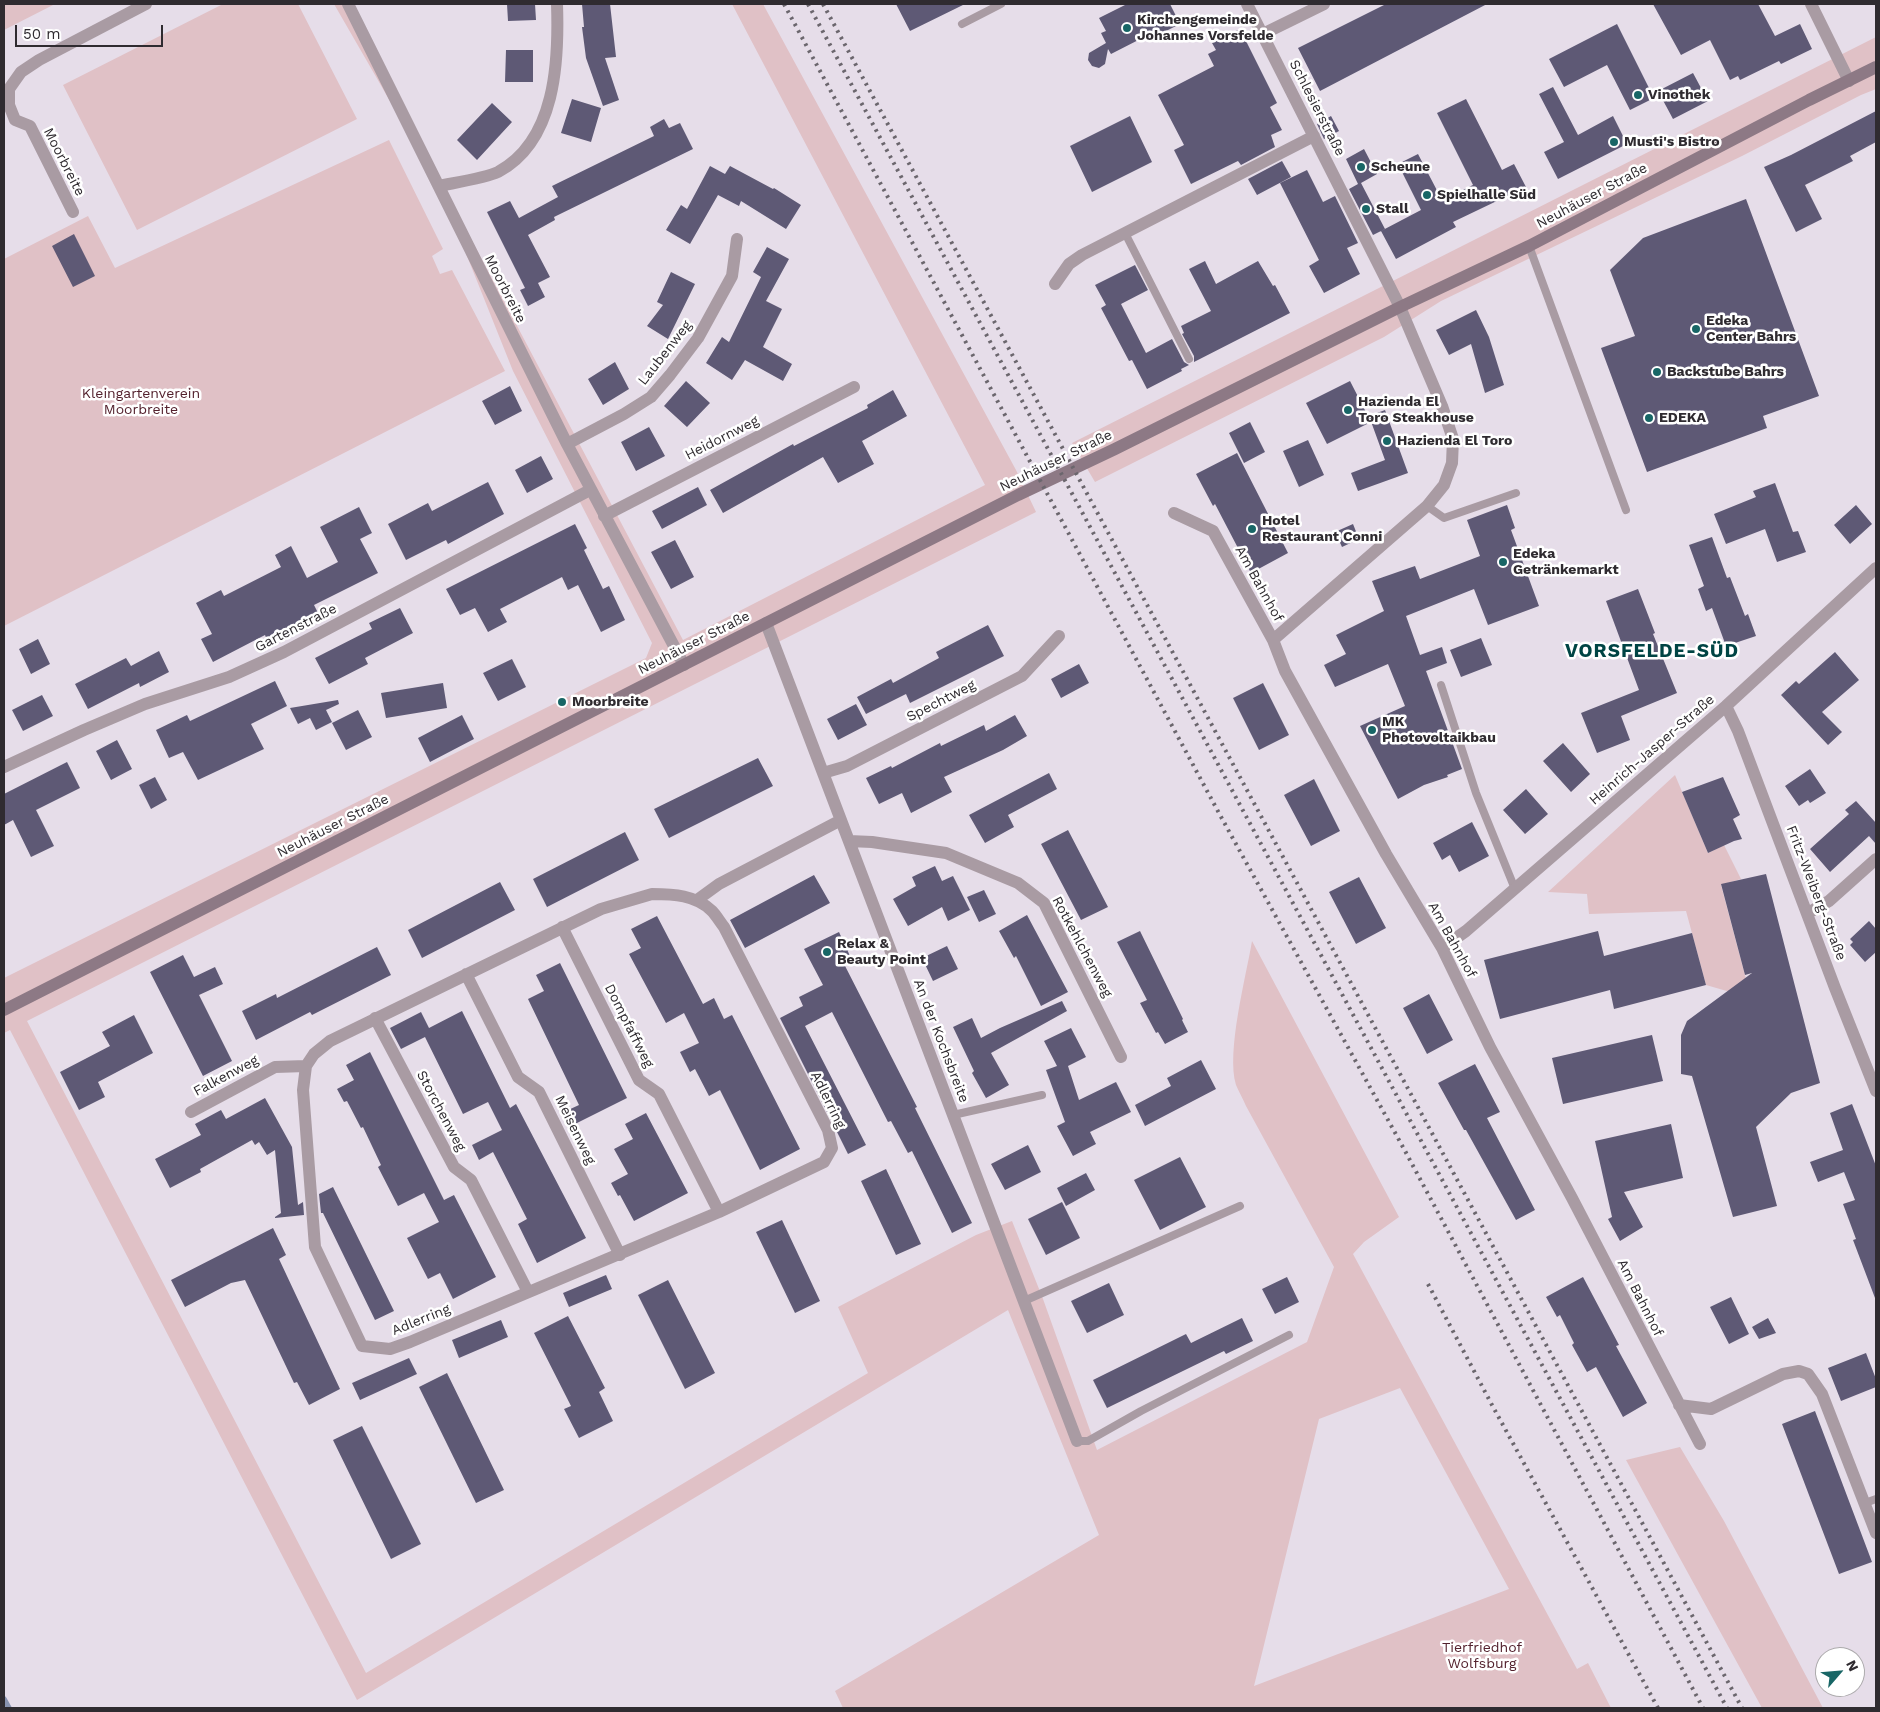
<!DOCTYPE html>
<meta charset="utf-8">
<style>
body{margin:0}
#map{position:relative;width:1880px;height:1712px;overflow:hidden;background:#e6dde9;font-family:"Work Sans",sans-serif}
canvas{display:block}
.frame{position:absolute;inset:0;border:5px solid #2f2b30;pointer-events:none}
.north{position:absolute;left:1815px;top:1647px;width:50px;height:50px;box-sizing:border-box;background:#fff;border:1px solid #acaaac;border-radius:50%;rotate:63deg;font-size:14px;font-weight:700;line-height:20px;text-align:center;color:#2f2b30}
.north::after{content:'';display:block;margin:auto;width:18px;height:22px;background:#186666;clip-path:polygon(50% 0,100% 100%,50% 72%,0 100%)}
.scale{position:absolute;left:15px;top:25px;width:148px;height:22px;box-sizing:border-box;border:2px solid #2f2b30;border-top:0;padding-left:6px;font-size:15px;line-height:18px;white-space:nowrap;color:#2f2b30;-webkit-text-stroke:4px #fff;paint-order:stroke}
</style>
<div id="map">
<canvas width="1880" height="1712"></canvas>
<div class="frame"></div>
<div class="north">N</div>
<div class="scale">50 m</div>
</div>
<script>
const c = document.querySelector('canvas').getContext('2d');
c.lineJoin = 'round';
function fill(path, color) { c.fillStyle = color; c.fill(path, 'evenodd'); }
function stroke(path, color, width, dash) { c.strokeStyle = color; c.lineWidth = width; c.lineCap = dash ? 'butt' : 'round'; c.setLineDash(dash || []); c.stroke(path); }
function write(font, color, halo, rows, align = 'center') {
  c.font = font + ' "Work Sans",sans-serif'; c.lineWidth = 5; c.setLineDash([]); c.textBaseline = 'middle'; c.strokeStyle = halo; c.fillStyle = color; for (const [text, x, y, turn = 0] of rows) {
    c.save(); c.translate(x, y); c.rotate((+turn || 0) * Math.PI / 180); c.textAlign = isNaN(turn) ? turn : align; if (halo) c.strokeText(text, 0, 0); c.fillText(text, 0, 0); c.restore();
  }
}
const green = new Path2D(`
 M4 4H55L4 30Z
 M223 4H298L357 119 137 230 63 85Z
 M334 4H347L683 640 985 485 732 4H763L1016 470 1036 512 27 1021 366 1673 868 1373 838 1307 976 1235 1012 1221 1043 1299 1097 1450 1307 1342 1334 1267 1246 1106C1243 1099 1239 1092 1236 1085 1226 1052 1246 977 1252 941L1399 1217 1364 1242 1353 1254 1577 1669 1588 1663 1611 1708H843L835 1691 1099 1535 1008 1310 357 1700 10 1030 4 1033V978L646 658 652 643 513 371 439 186ZM1400 1388 1509 1589 1254 1686 1319 1419Z
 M1876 37V89L1861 95 1742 156 1441 301 1384 337 1095 482 1072 443Z
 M389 140 443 249 432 256 440 274 452 270 505 371 4 626V259L88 216 115 268Z
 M1675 775 1708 853 1724 845 1741 879 1721 885 1751 998 1706 985 1686 911 1589 914 1587 894 1548 892Z
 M1680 1447 1724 1521 1823 1708H1762L1626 1460Z`);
const stream = new Path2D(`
 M4 1699 9 1708`);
const building = new Path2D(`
 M507 4H535L536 20 508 21Z
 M582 4H610L616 57 605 58 619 100 603 106 586 58 582 27H584Z
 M896 4H965L910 31Z
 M1127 4H1170L1180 24 1158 35 1156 31 1111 54 1108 49 1105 64 1099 68 1092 66 1088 60 1089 53 1106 43 1101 33 1106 31 1099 18Z
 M1386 4H1487L1320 91 1298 48Z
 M1653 4H1758L1775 36 1800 24 1812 49 1781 64 1779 61 1740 80 1738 76 1730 80 1710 40 1681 55Z
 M1617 24 1654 98 1630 110 1607 65 1564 87 1549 59Z
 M1240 29 1277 103 1270 107 1282 130 1271 135 1275 147 1241 165 1238 161 1191 184 1174 150 1184 145 1158 95 1214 66 1208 54 1216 50 1212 43Z
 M506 50H533V82H505Z
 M1693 73 1708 101 1673 119 1658 91Z
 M1553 87 1578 135 1613 116 1627 144 1558 179 1544 152 1564 142 1539 94Z
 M572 99 601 108 591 142 561 133Z
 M1466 99 1502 170 1514 164 1526 187 1453 222 1456 227 1396 259 1381 231 1421 210 1398 164 1418 154 1442 200 1473 185 1437 113Z
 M492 103 512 122 477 160 457 140Z
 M1876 111V142L1850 156 1853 161 1805 185 1822 219 1796 232 1764 167 1791 155Z
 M1130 116 1152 162 1092 192 1070 146Z
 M1331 116 1339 131 1324 139 1317 124Z
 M664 119 669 128 680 123 693 149 554 217 555 220 528 235 550 277 538 283 545 297 528 306 520 290 525 288 487 212 510 201 519 218 558 197 552 186 654 136 650 127Z
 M1364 149 1377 174 1361 183 1385 229 1373 235 1349 189 1358 184 1346 159Z
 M1282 161 1291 177 1257 195 1248 179Z
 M710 166 725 174 730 166 773 189 774 188 801 205 786 229 741 201 739 206 718 195 690 244 666 230 681 205 687 209Z
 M1307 170 1323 202 1335 196 1358 243 1347 248 1360 274 1324 293 1309 266 1319 260 1280 183Z
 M1746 199 1819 396 1763 416 1767 428 1647 472 1601 348 1635 336 1610 270 1643 238Z
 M74 234 95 276 73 287 52 246Z
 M767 247 789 259 766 301 782 309 763 347 792 364 783 381 745 360 732 380 706 363 722 337 729 342 761 277 753 272Z
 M1205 261 1216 284 1258 261 1273 286 1275 285 1290 313 1194 362V356L1182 334 1184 333 1181 326 1211 311 1189 269Z
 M1135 265 1148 290 1121 304 1146 353 1172 339 1184 362 1189 365 1181 369 1182 371 1147 389 1132 360 1129 361 1101 308 1106 305 1095 285Z
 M671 272 695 284 668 339 647 326 663 305 657 302Z
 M1476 310 1489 337 1504 385 1485 393 1471 344 1449 355 1436 330Z
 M615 362 629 389 603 405 588 379Z
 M686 381 710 403 687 427 664 406Z
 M1350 381 1371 422 1327 444 1306 403Z
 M510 386 522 411 495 425 482 401Z
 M893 390 907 416 862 441 874 464 838 483 823 457 723 513 710 490 793 444 794 446 868 408 867 405Z
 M1385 410 1408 473 1358 491 1351 473 1385 460 1369 416Z
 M1250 422 1265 452 1244 463 1229 433Z
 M649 427 665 456 636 471 621 442Z
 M1308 440 1324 475 1299 487 1283 451Z
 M1237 453 1288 553 1251 573 1215 504 1213 506 1196 474Z
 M541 456 553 479 527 493 515 470Z
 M488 482 504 514 448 544 446 540 406 560 388 524 428 503 432 511Z
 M1775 483 1793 532 1798 531 1806 552 1777 562 1765 529 1726 544 1714 514 1756 497 1753 491Z
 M698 487 707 505 662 529 652 511Z
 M1507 505 1515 528 1511 530 1539 606 1488 625 1474 589 1406 616 1420 655 1442 647 1447 663 1426 671 1462 769 1447 775 1448 777 1424 785 1398 799 1360 726 1405 706 1388 664 1335 687 1324 665 1346 654 1336 635 1384 611 1372 581 1415 566 1420 579 1480 556 1467 520Z
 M1856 505 1872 524 1850 544 1834 525Z
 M359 507 372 533 360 539 378 573 314 605 318 613 267 640 265 635 213 662 201 639 212 634 196 603 221 590 224 596 281 567 275 555 291 546 307 578 338 562 320 527Z
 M575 524 587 548 584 550 603 589 609 586 625 620 601 632 578 585 568 590 562 577 500 609 507 622 488 632 475 608 460 615 446 589Z
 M1353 524 1359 539 1342 547 1335 532Z
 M1712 537 1727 578 1730 577 1745 616 1748 614 1756 636 1726 646 1712 608 1706 611 1698 589 1704 586 1689 545Z
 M675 540 694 577 671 589 651 552Z
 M1638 589 1655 633 1653 634 1677 693 1621 716 1630 740 1597 753 1581 713 1639 690 1606 601Z
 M400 608 413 633 365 658 368 664 329 684 315 658 372 629 369 623Z
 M988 625 1004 656 910 703 906 694 866 714 857 697 891 679 893 683 939 658 936 652Z
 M1481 638 1492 665 1461 677 1450 650Z
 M38 639 50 664 31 674 19 649Z
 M159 651 169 672 140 687 139 683 88 709 75 684 126 658 131 666Z
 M1835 652 1859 680 1822 712 1842 732 1828 745 1781 695 1796 681 1799 684Z
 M512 659 526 687 498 701 483 673Z
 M1079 664 1089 683 1061 698 1051 679Z
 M275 681 287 706 251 724 264 749 198 780 183 752 169 758 156 730 187 715 190 721Z
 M443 683 447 708 386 718 381 693Z
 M1263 683 1289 735 1259 750 1233 698Z
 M42 695 53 716 23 731 12 710Z
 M338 700 339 704 326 710 332 722 316 730 310 718 298 724 290 708Z
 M856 704 867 725 838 740 827 719Z
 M358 710 372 737 346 750 332 723Z
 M462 715 474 739 430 762 418 738Z
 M1015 715 1027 736 1003 750 944 777 952 792 911 813 902 793 879 804 866 778 891 766 892 768 940 743 941 746 984 725 986 731Z
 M117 740 132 769 111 780 96 751Z
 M1563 743 1590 774 1571 792 1543 761Z
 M758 758 773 786 669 838 654 809Z
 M67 762 80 788 36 810 54 846 31 857 13 820 4 825V794Z
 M1810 769 1826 793 1810 803 1808 800 1799 806 1785 786Z
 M1049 773 1057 789 1008 815 1014 827 985 843 969 815Z
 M155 777 167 800 151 809 139 785Z
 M1723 777 1740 815 1733 819 1742 839 1734 841 1708 853 1682 792Z
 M1314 779 1340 831 1311 846 1284 795Z
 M1526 789 1548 814 1525 834 1503 810Z
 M1856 801 1876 823V844L1869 836 1830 872 1810 849 1849 814 1845 810Z
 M1472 822 1489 856 1459 872 1450 855 1442 860 1433 843Z
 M1068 830 1108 907 1081 920 1041 844Z
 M625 832 639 860 547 907 533 879Z
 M935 866 942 881 953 876 970 910 948 921 942 907 908 926 893 899 916 886 912 877Z
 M1766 874 1820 1083 1791 1093 1756 1127 1777 1206 1733 1217 1692 1076 1681 1074V1035L1687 1021 1752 973 1745 975 1721 884Z
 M814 875 830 903 745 948 730 920Z
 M1359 877 1386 928 1356 944 1329 892Z
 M500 882 515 910 422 958 408 930Z
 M984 890 996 914 979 922 967 897Z
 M1027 915 1068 992 1041 1006 1016 956 1014 958 999 931Z
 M657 916 703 1004 714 998 724 1019 732 1015 800 1149 760 1170 720 1090 709 1096 695 1069 690 1072 680 1052 699 1043 684 1013 666 1023 629 954 641 948 631 929Z
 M1869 921 1876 929V952L1865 962 1850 945 1853 942 1850 939Z
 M1140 931 1183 1019 1182 1020 1188 1032 1165 1044 1158 1032 1156 1033 1140 1003 1147 1000 1117 942Z
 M1598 931 1604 956 1692 933 1706 985 1614 1009 1610 990 1500 1019 1484 960Z
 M839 932 850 956 842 960 917 1107 915 1108 972 1223 952 1233 912 1151 908 1153 891 1121 888 1122 832 1012 805 1026 866 1145 848 1154 780 1018 803 1006 799 997 823 985 804 949Z
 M947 946 958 969 933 981 922 958Z
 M377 947 391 975 312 1015 310 1012 256 1040 242 1011 276 994 277 998Z
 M183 955 194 977 215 967 223 984 199 995 232 1061 203 1076 150 972Z
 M560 963 627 1098 573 1125 566 1111 579 1105 528 999 544 991 536 975Z
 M1429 994 1453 1040 1427 1054 1403 1008Z
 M1062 1001 1067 1011 991 1053 1009 1085 986 1098 972 1073 974 1071 953 1027 972 1018 981 1038 1000 1028Z
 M462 1011 510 1108 516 1104 586 1238 537 1263 518 1224 527 1219 493 1152 479 1160 472 1145 502 1130 488 1102 463 1114 425 1037 401 1049 390 1028 421 1012 429 1028Z
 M134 1015 153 1053 98 1082 105 1097 79 1110 60 1072 110 1046 102 1032Z
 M1071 1028 1086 1057 1068 1066 1079 1100 1116 1082 1131 1112 1090 1132 1096 1144 1073 1156 1057 1126 1065 1122 1046 1070 1057 1066 1044 1041Z
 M1652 1035 1663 1081 1563 1104 1552 1058Z
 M370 1052 444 1200 454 1195 496 1277 453 1299 440 1273 428 1279 407 1238 439 1222 424 1193 398 1206 378 1167 381 1165 363 1127 361 1128 347 1101 344 1102 337 1089 354 1080 346 1065Z
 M1201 1060 1216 1089 1145 1126 1135 1105 1171 1086 1167 1078Z
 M1475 1064 1500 1112 1487 1118 1535 1210 1516 1220 1466 1130H1464L1438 1083Z
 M265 1098 292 1147 298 1205 303 1202 304 1215 275 1218V1217L281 1213 275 1150 267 1155 259 1142 255 1145 252 1140 200 1169 201 1172 170 1188 155 1159 201 1135 195 1124 221 1110 226 1119Z
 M1852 1104 1876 1166V1298H1875L1853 1240 1856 1239 1843 1204 1855 1200 1844 1172 1818 1182 1810 1162 1843 1150 1830 1113Z
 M646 1113 688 1193 634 1221 620 1195 618 1196 611 1183 628 1174 614 1149 633 1139 625 1124Z
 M1671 1124 1683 1178 1624 1192 1643 1227 1620 1241 1608 1219 1612 1217 1595 1141Z
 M1028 1145 1041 1172 1005 1190 991 1164Z
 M1180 1157 1206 1207 1160 1230 1134 1180Z
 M886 1169 921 1244 896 1255 861 1181Z
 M1086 1173 1095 1190 1066 1206 1057 1188Z
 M333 1187 394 1311 375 1320 323 1213H321L319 1194Z
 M1062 1202 1080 1238 1046 1255 1028 1219Z
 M782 1220 820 1301 795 1313 756 1232Z
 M273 1228 286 1255 279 1259 340 1389 309 1405 297 1382 294 1383 245 1280 231 1283 185 1307 171 1280Z
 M606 1275 612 1289 569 1307 563 1293Z
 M1287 1277 1299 1302 1275 1314 1262 1289Z
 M1583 1277 1619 1345 1616 1346 1647 1403 1623 1417 1596 1367 1587 1372 1572 1345 1574 1343 1560 1315 1557 1317 1546 1297Z
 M668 1280 715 1373 685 1389 638 1295Z
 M1109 1283 1124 1315 1087 1333 1071 1301Z
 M1731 1297 1749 1334 1729 1344 1710 1307Z
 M568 1316 605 1388 599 1392 613 1421 579 1438 564 1409 571 1406 534 1333Z
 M1242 1318 1253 1341 1226 1354 1224 1351 1107 1408 1093 1380 1186 1334 1191 1343Z
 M1768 1318 1776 1333 1759 1339 1752 1327Z
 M501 1320 508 1337 459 1358 452 1340Z
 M1866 1353 1876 1379V1387L1841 1401 1828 1368Z
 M409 1358 417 1374 360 1400 352 1383Z
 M447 1373 504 1490 476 1503 419 1387Z
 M1815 1411 1872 1562 1839 1574 1782 1424Z
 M362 1426 421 1544 391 1559 333 1440Z`);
const service = new Path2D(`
 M962 24 1001 4
 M1125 233 1189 359
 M1529 246 1626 510
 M1427 506 1444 518 1516 493
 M1441 685 1476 793 1515 889
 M953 1115 1042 1095
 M1024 1301 1240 1206
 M1077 1441H1088L1141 1411 1289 1335
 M1865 1503 1876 1499`);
const minor = new Path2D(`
 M348 4 567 444 684 665
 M1247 4 1400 307 1442 406 1453 439 1452 463 1444 485 1427 506 1273 640
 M1811 4 1849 81
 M1263 34 1324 4
 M439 186C453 183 486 178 498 172 556 141 559 61 557 4
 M73 212 30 126 15 120 9 105V89L21 72 39 60 146 4
 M1055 284 1069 264 1082 255 1314 136
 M567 444 624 414 651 397 670 375 698 338 732 276 737 239
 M1174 513 1213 531 1273 640 1285 671 1386 854 1442 948 1490 1047 1572 1198 1700 1444
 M604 516 854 387
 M766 623 1077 1441
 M1726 706 1738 731 1835 988 1876 1091
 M4 767 84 730 145 704 229 677 284 652 590 490
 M823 773 847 766 1022 676 1059 636
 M849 841 872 842 946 853 1018 883 1044 903 1121 1057
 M652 894C673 894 696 895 712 911 716 915 720 922 724 927L828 1130 832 1148 824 1162 719 1212 410 1342 390 1349 362 1346 315 1247 303 1090 306 1066 314 1054 330 1041 601 909Z
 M697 900 719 884 841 820
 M1808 913 1829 901 1876 859
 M562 927 639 1080 659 1094 719 1212
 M1442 948 1466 931 1726 706 1876 568
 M466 974 518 1077 539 1092 620 1255
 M375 1018 454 1167 471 1180 528 1292
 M191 1112 275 1067 306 1066
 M1679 1405 1711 1409 1783 1374 1799 1371 1808 1374 1822 1394 1876 1533`);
const secondary = new Path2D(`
 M4 1010 1018 495 1115 449 1400 307 1529 246 1809 100 1876 67`);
const rail = new Path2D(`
 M784 4 1220 815 1404 1149 1703 1708
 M808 4 1727 1708
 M823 4 1742 1708
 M1428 1284 1492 1405 1658 1708`);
const markers = [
 [1127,28,5,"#186666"],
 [1638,95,5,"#186666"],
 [1614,142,5,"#186666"],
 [1361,167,5,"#186666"],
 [1427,195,5,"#186666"],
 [1366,209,5,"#186666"],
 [1696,329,5,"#186666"],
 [1657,372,5,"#186666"],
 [1348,410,5,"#186666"],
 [1649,418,5,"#186666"],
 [1387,441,5,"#186666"],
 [1252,529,5,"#186666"],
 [1503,562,5,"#186666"],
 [562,702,5,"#186666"],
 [1372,730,5,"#186666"],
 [827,952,5,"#186666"]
];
const poiNames = [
 ["Kirchengemeinde",1137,20],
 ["Johannes Vorsfelde",1137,36],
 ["Vinothek",1648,95],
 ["Musti's Bistro",1624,142],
 ["Scheune",1371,167],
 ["Spielhalle Süd",1437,195],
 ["Stall",1376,209],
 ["Edeka",1706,321],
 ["Center Bahrs",1706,337],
 ["Backstube Bahrs",1667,372],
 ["Hazienda El",1358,402],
 ["Toro Steakhouse",1358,418],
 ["EDEKA",1659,418],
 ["Hazienda El Toro",1397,441],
 ["Hotel",1262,521],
 ["Restaurant Conni",1262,537],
 ["Edeka",1513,554],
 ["Getränkemarkt",1513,570],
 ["Moorbreite",572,702],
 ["MK",1382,722],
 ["Photovoltaikbau",1382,738],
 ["Relax &",837,944],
 ["Beauty Point",837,960]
];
const streetNames = [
 ["Schlesierstraße",1317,108,63],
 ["Moorbreite",64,162,63],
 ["Neuhäuser Straße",1592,196,-28],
 ["Moorbreite",505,289,63],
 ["Laubenweg",665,353,-52],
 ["Heidornweg",722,438,-27],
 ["Neuhäuser Straße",1056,461,-26],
 ["Am Bahnhof",1259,584,61],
 ["Gartenstraße",296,628,-27],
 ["Neuhäuser Straße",694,643,-27],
 ["Spechtweg",941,701,-27],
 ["Heinrich-Jasper-Straße",1652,750,-41],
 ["Neuhäuser Straße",333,826,-27],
 ["Fritz-Weiberg-Straße",1816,893,69],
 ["Am Bahnhof",1452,940,61],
 ["Rotkehlchenweg",1082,947,62],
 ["Dompfaffweg",629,1026,63],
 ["An der Kochsbreite",941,1041,69],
 ["Falkenweg",226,1076,-28],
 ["Adlerring",828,1100,64],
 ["Storchenweg",441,1111,62],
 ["Meisenweg",575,1130,64],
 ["Am Bahnhof",1640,1298,63],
 ["Adlerring",421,1320,-22]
];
const parkNames = [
 ["Kleingartenverein",141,394],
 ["Moorbreite",141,410],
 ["Tierfriedhof",1482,1648],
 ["Wolfsburg",1482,1664]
];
const districtNames = [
 ["VORSFELDE-SÜD",1652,651]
];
fill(green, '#e0c1c6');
stroke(stream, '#8893b0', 5.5);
fill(building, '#5e5975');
stroke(service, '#a99ba3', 8);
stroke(minor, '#a99ba3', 12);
stroke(secondary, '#8d7985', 12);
stroke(rail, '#6b666d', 4, [2.5, 5]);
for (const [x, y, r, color] of markers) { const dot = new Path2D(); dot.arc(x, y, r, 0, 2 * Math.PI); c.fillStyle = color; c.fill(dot); stroke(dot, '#fff', 2); }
write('bold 14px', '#2f2b30', '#fff', poiNames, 'left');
write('14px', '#2f2b30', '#fff', streetNames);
write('14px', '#53212d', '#fff', parkNames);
c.letterSpacing = '1px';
write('bold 19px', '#044', '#fff', districtNames);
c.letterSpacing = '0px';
</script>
